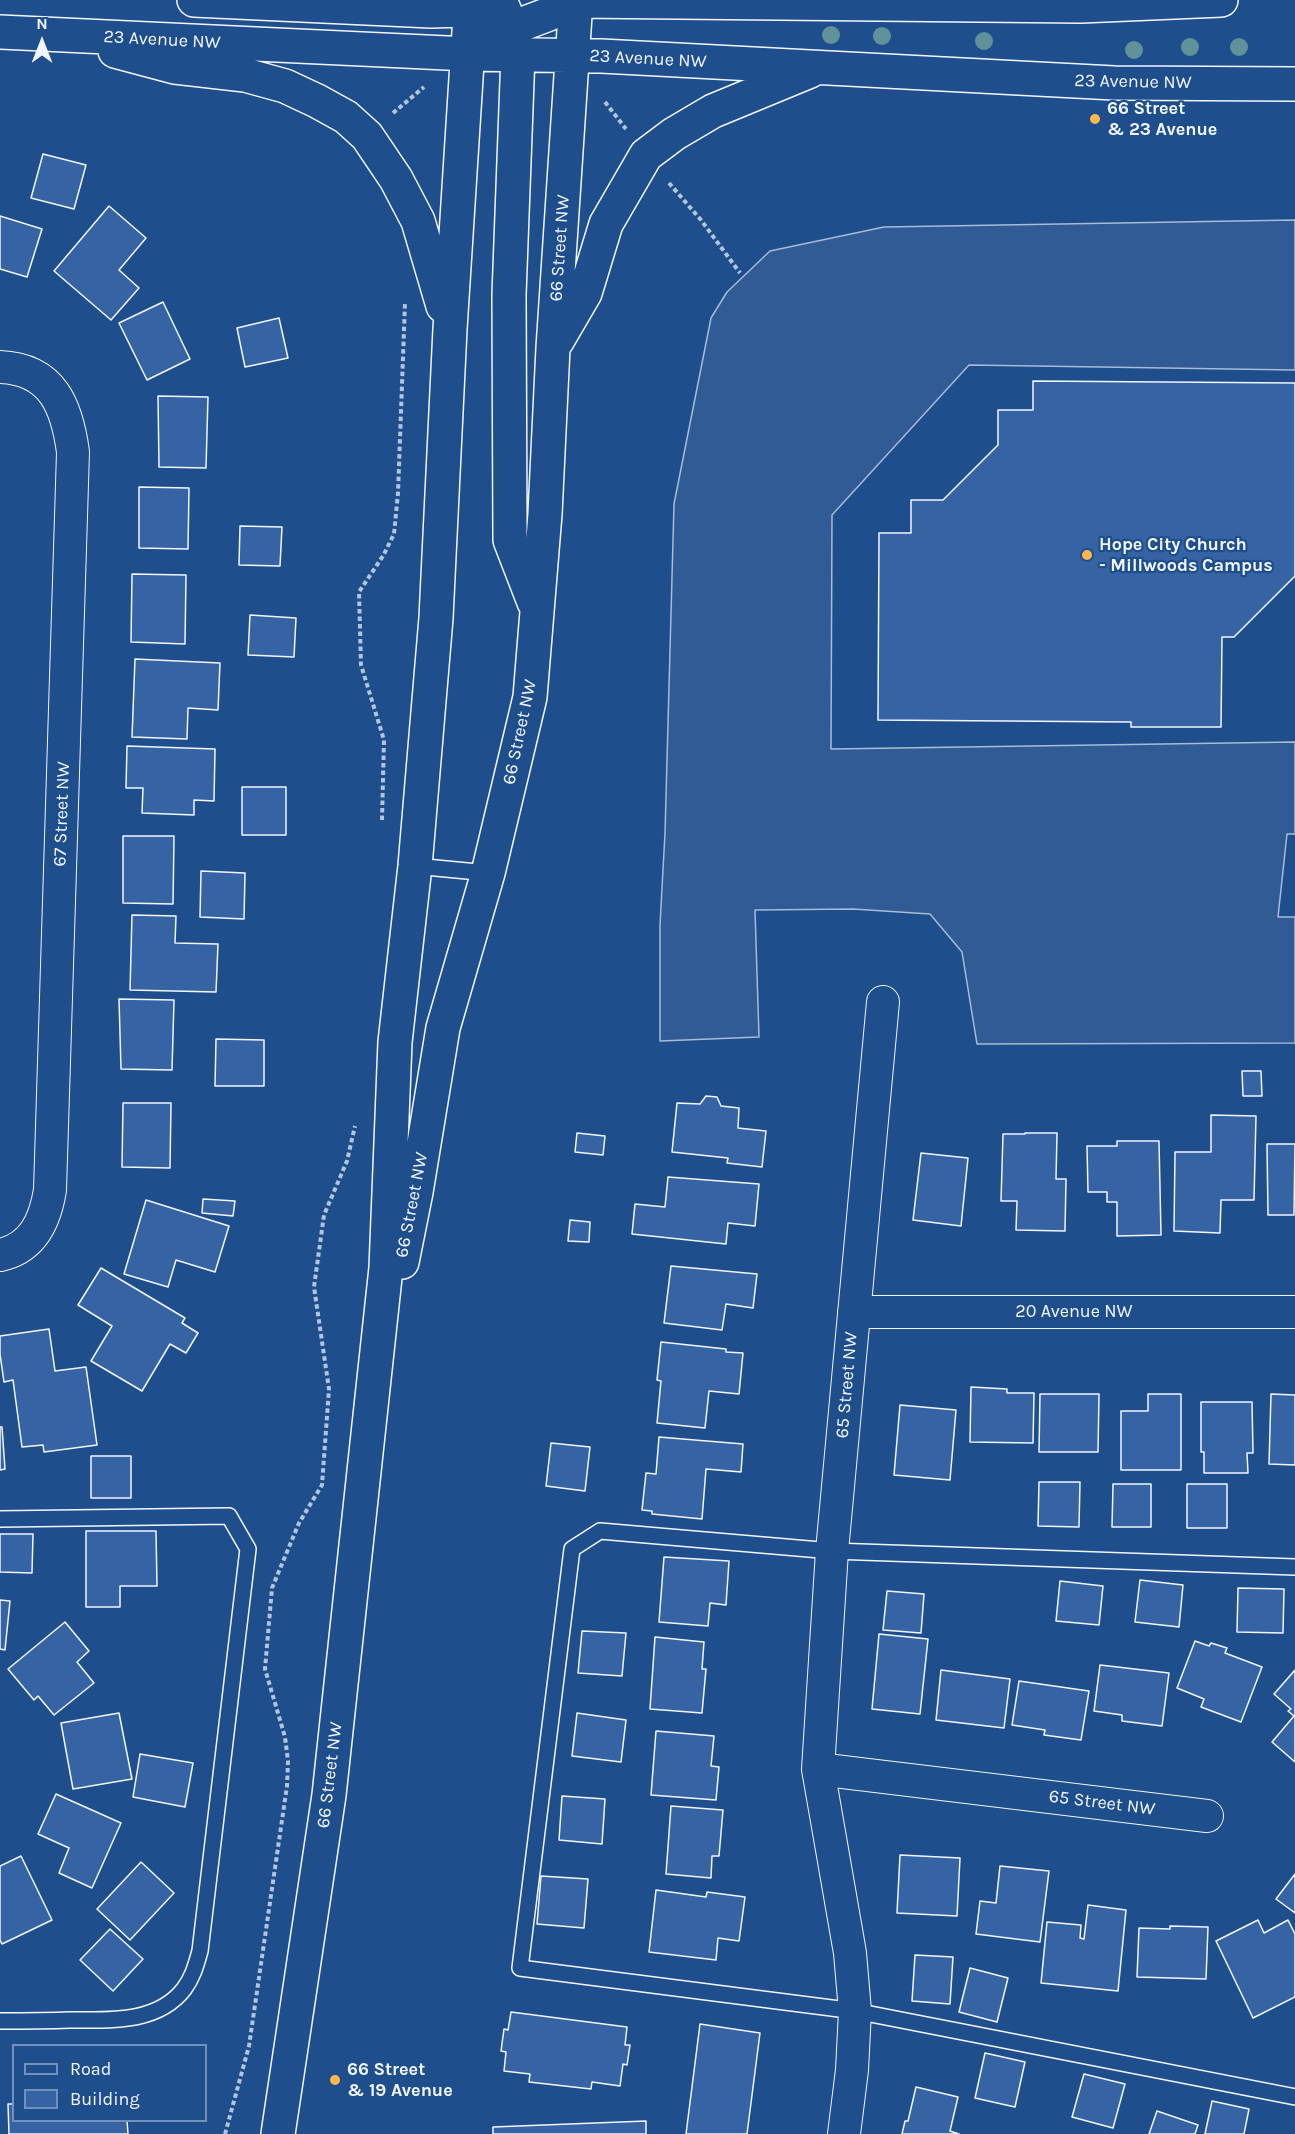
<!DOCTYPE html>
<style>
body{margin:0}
#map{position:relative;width:1295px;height:2134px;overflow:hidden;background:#1f4e8c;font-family:Karla,sans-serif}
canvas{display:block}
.legend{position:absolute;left:12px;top:2044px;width:195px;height:78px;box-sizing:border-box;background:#1f4e8c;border:2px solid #7391ba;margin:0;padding:8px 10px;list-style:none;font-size:18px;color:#f2f6ff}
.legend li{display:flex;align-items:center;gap:12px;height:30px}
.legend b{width:30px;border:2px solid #7391ba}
.north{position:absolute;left:12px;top:12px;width:60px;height:60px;-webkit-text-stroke:4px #1f4e8c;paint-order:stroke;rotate:0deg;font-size:16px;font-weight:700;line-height:24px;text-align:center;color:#f2f6ff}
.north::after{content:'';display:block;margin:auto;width:21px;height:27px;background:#f2f6ff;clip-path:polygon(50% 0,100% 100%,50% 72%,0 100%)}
</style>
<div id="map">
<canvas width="1295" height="2134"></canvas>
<ul class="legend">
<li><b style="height:8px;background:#1f4e8c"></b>Road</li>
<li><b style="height:16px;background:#3563a3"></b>Building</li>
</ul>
<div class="north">N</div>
</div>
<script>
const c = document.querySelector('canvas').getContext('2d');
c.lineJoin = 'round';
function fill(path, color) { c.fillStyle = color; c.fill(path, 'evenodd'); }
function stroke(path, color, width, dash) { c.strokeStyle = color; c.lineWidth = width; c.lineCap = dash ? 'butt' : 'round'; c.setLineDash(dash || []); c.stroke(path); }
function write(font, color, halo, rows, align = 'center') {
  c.font = font + ' Karla,sans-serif'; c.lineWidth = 4.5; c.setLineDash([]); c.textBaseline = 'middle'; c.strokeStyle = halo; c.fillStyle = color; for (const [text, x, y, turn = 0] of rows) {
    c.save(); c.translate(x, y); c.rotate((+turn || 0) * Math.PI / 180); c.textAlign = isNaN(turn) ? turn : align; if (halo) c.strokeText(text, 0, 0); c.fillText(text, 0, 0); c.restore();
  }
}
const built = new Path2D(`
 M1295 220V370L969 365 832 515 831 749 1295 742V834H1287L1278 917H1295V1043L977 1044 962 952 930 914 853 909 755 910 759 1037 660 1041V925L665 833 674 504 711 318 727 292 770 251 884 227Z`);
const building = new Path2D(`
 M43 154 86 165 74 209 31 198Z
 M109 206 146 238 119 270 139 288 111 320 54 271Z
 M0 216 42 229 27 277 0 269Z
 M163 302 190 359 147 380 119 323Z
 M279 318 288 358 245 367 237 328Z
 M1033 381 1295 383V576L1234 637H1222L1221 727H1131V722L878 720 879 533H911V500H943L998 445V410H1033Z
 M158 396 208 397 206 468 159 467Z
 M139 487 189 488 188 549 139 548Z
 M240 526 282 527 280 566 239 565Z
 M132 574 186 575 185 644 131 642Z
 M250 615 296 618 294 657 248 655Z
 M135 659 220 663 218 710 188 708 187 739 132 737Z
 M127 746 215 749 214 801 194 800V815L142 813 143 788H126Z
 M242 787H286V835H242Z
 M123 836H174L173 904 123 903Z
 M201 871 245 873 244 919 200 917Z
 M132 915 176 916 175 943 218 944 216 992 130 990Z
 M119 999 174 1000 172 1070 121 1069Z
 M216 1039 264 1040V1086H215Z
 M1242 1071H1261L1262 1096H1243Z
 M706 1096 717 1097 721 1106 739 1108 738 1128 766 1131 762 1167 727 1163 728 1158 672 1152 677 1103 700 1104Z
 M123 1103H171L170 1168 122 1167Z
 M1211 1115 1256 1116 1254 1200H1221L1220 1233 1174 1231 1175 1152H1211Z
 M577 1133 605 1136 603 1155 575 1152Z
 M1025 1133H1057L1056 1179H1066L1065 1231 1016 1230 1017 1201H1001L1003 1134H1025Z
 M1117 1141H1159L1161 1235 1117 1236V1202H1107V1192H1088L1087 1146H1117Z
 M1267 1144H1295L1294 1215H1268Z
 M921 1153 968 1158 961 1226 913 1220Z
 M668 1177 759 1184 755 1226 728 1223 726 1244 632 1234 635 1204 665 1207Z
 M203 1199 235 1201 233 1216 202 1213Z
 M146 1200 229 1226 215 1272 176 1260 168 1287 124 1274Z
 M570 1220 590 1222 589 1242 568 1241Z
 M671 1266 757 1274 753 1308 726 1304 722 1330 664 1323Z
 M101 1268 185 1318 182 1323 198 1333 186 1353 170 1344 142 1391 91 1361 112 1326 78 1305Z
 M49 1329 55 1371 86 1367 97 1445 44 1452 43 1445 22 1447 13 1380 4 1382 0 1354V1336Z
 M661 1342 726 1349V1352L743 1353 739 1394 709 1391 705 1428 657 1423 661 1381 657 1380Z
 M971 1387 1007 1389V1393H1034L1033 1443 970 1442Z
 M1040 1394H1099L1098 1452H1039Z
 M1148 1394H1181V1470H1121V1411H1148Z
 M1271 1394 1295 1395V1465L1269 1464Z
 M1201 1402H1252L1253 1453H1247L1248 1473H1204V1452H1201Z
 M900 1405 956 1410 950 1480 894 1475Z
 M0 1427H2L5 1469 0 1470Z
 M659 1437 743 1444 741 1472 706 1469 702 1519 652 1514V1511L642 1510 646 1473 656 1474Z
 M551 1443 590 1447 585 1491 546 1486Z
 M91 1456H131V1498H91Z
 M1039 1482H1080L1079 1527 1038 1526Z
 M1113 1484H1151V1527H1112Z
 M1187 1484H1227V1528H1187Z
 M86 1531H156L157 1586H120V1607H86Z
 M0 1534H33L32 1573 0 1572Z
 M664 1557 729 1561 726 1605 710 1603 708 1626 659 1622Z
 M1140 1580 1183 1585 1179 1627 1135 1622Z
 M1060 1581 1103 1586 1099 1625 1056 1621Z
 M1238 1588 1284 1589 1283 1633 1237 1632Z
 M887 1591 924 1594 921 1633 883 1630Z
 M0 1600 10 1601 5 1650 0 1649Z
 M65 1622 89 1651 77 1662 94 1683 54 1715 38 1696 34 1700 8 1669Z
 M582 1631 626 1633 622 1676 578 1673Z
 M879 1634 928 1639 920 1714 872 1709Z
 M655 1637 704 1642 702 1669H706L702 1713 650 1709Z
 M1195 1641 1209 1646 1211 1643 1227 1648 1225 1653 1262 1667 1241 1722 1201 1707 1204 1699 1177 1688Z
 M1100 1665 1169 1673 1162 1726 1122 1721V1715L1094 1711Z
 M941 1670 1010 1679 1004 1728 936 1720Z
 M1295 1670V1762L1272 1742 1294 1716 1288 1711 1291 1709 1274 1694Z
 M1019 1681 1089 1691 1081 1740 1044 1735 1045 1730 1012 1725Z
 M119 1713 132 1779 73 1789 61 1723Z
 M577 1713 626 1720 621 1762 572 1756Z
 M656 1731 714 1736 711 1766 719 1767 716 1800 651 1795Z
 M140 1754 193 1763 185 1807 133 1797Z
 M56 1794 121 1823 92 1888 59 1873 69 1848 38 1834Z
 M562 1796 605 1799 602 1844 559 1840Z
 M671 1806 723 1810 719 1856H712L711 1878 666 1874Z
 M900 1855 960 1858 957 1916 897 1913Z
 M21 1856 52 1920 2 1944 0 1940V1866Z
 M141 1862 174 1893 130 1940 97 1909Z
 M1000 1866 1049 1871 1040 1942 976 1934 980 1901 996 1903Z
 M1295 1874V1913L1276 1899Z
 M541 1876 588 1879 584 1928 537 1924Z
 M656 1890 706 1897 707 1892 745 1897 739 1941 718 1938 716 1960 649 1952Z
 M1088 1905 1126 1910 1118 1991 1041 1983 1047 1922 1081 1925 1080 1938 1084 1939Z
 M1258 1920 1264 1933 1288 1920 1295 1934V1997L1253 2018 1216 1941Z
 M1170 1926 1208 1927 1206 1979 1137 1977 1139 1928 1170 1929Z
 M110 1929 143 1959 113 1991 80 1960Z
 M915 1955 953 1957 950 2004 912 2001Z
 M970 1968 1008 1978 997 2022 959 2012Z
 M511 2012 627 2027 625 2045H630L627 2065 623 2064 620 2086 592 2082 591 2089 529 2082 530 2074 504 2071 506 2052 501 2051 504 2029 508 2030Z
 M700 2024 760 2033 747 2134H686Z
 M985 2053 1025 2062 1015 2107 975 2098Z
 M1084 2074 1125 2084 1113 2128 1072 2117Z
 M916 2087 958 2097 950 2131 959 2134H902L905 2121H908Z
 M1212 2101 1249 2109 1244 2134H1205Z
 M8 2104H14V2120H127L128 2134H9Z
 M1157 2111 1198 2125 1195 2134H1149Z
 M646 2121V2134H493V2127Z`);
const path = new Path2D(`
 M605 102 626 129
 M393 113 424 87
 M669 183 701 220 740 273
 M382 820 384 740 361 665 359 592 383 556 394 534 398 493 405 303
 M225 2134 249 2046 287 1786 288 1761 285 1737 265 1669 272 1588 299 1523 322 1485 329 1389 314 1287 324 1215 347 1161 355 1126`);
const service = new Path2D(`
 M415 866 488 873
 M0 1519 229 1516 248 1549 200 1951C196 1965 193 1977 184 1989 157 2024 108 2020 69 2020 46 2021 23 2021 0 2021
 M1295 1567 832 1551 600 1531 572 1549 520 1968 855 2011 1295 2097`);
const minor = new Path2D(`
 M0 367C53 369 67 407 73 452L50 1190C45 1221 33 1248 0 1255
 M854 1312H1295
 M818 1769 1207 1816
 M844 2134 852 2070 855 2011 850 1953 818 1769 832 1551 883 1002`);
const secondary = new Path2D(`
 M194 0 431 11 491 9
 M500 0 512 28 518 54 509 295 510 540 534 602
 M0 32 468 54 601 56 1114 83 1295 84
 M115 51 175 67 245 75 285 86 317 101 346 117 367 136 396 179 418 221 443 306
 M468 54 512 28 549 14 576 1 1081 6 1221 0
 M557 341 585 293 606 224 646 155 674 134 713 111 810 71
 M402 1262 416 1192 443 1028 488 873 530 697 545 514 553 348 576 0
 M278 2134 329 1795 386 1268 395 1042 415 866 436 618 450 329 471 0`);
const trees = [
 [831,35],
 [882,36],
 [984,41],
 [1190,47],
 [1239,47],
 [1134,50]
];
const markers = [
 [1095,119,6,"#ffb74d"],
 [1087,555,6,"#ffb74d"],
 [335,2080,6,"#ffb74d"]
];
const streetNames = [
 ["23 Avenue NW",162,40,3],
 ["23 Avenue NW",648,59,3],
 ["23 Avenue NW",1133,82,1],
 ["66 Street NW",560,248,-86],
 ["66 Street NW",520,732,-78],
 ["67 Street NW",62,814,-88],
 ["66 Street NW",412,1205,-79],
 ["20 Avenue NW",1074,1312],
 ["65 Street NW",847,1385,-85],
 ["66 Street NW",330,1775,-83],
 ["65 Street NW",1102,1803,7]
];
const poiNames = [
 ["66 Street",1107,109],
 ["& 23 Avenue",1107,130],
 ["Hope City Church",1099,545],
 ["- Millwoods Campus",1099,566],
 ["66 Street",347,2070],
 ["& 19 Avenue",347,2091]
];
fill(built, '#305b95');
stroke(built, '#a8bbd7', 1.5);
fill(building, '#3563a3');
stroke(building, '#f2f6ff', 1.5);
stroke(service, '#f2f6ff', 18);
stroke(minor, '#f2f6ff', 34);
stroke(secondary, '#f2f6ff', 36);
stroke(path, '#b3c4dc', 4, [4.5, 3]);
stroke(service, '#1f4e8c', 15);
stroke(minor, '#1f4e8c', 32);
stroke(secondary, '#1f4e8c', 33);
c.fillStyle = '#61919a';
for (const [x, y] of trees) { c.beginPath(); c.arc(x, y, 9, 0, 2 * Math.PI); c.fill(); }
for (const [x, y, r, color] of markers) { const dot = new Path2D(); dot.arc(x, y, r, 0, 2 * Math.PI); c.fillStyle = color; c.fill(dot); stroke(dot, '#1f4e8c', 2); }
write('18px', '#f2f6ff', '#1f4e8c', streetNames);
write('bold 18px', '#f2f6ff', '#1f4e8c', poiNames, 'left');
</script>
